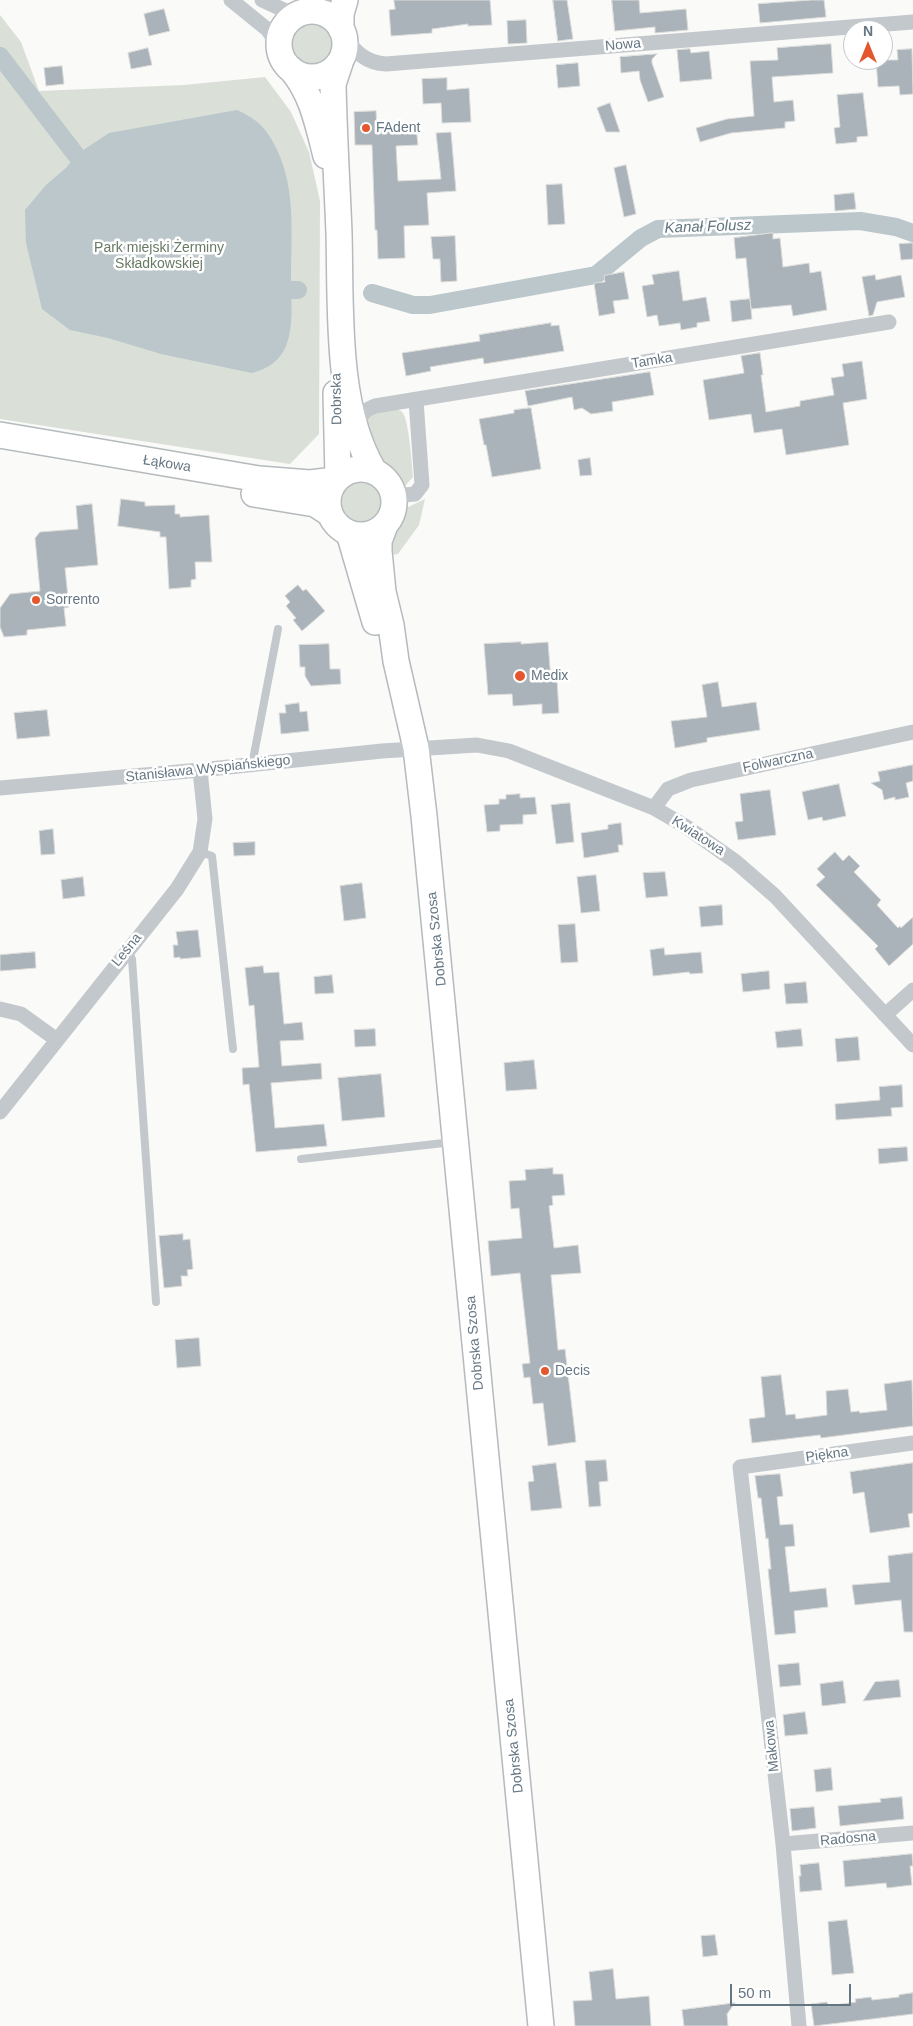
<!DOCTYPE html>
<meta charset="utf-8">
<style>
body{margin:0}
#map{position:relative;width:913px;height:2026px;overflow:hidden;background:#fafaf8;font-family:Helvetica,sans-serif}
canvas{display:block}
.north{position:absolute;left:843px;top:20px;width:50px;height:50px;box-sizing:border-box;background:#fff;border:1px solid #c1c8cd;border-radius:50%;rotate:0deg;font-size:14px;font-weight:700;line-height:20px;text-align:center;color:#657683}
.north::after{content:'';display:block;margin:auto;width:18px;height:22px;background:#e4572e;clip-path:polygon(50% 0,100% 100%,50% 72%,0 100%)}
.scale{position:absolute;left:730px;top:1984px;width:121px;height:22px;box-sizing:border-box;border:2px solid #657683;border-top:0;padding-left:6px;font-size:15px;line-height:18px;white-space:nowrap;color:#657683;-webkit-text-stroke:4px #fff;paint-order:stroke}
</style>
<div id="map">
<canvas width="913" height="2026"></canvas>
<div class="north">N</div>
<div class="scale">50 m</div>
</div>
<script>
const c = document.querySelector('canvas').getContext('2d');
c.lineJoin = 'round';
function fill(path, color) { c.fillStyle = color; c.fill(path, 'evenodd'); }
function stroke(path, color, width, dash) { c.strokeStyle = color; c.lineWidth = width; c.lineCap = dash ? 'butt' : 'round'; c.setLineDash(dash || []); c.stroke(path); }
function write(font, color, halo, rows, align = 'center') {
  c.font = font + ' Helvetica,sans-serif'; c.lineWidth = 5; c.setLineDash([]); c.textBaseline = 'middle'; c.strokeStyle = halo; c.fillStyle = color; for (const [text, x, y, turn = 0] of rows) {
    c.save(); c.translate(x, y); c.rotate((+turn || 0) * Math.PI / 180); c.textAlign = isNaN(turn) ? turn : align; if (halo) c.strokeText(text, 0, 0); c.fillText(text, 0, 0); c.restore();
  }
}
const green = new Path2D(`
 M0 15 21 42 39 91 184 85 265 77 291 112 309 152 320 201 319 434 290 464 0 419Z
 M290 45a22 22 0 1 1 44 0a22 22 0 1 1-44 0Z
 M395 408C397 410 400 410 402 412 409 419 412 465 413 477L405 486 400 485 388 467 383 464 363 418 365 415Z
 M337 501a23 23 0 1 1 46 0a23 23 0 1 1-46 0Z
 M425 499 419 525 398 554 390 555 386 548 402 510Z`);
const water = new Path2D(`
 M237 110C254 118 264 125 273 142 297 184 291 235 291 281 291 302 294 326 286 346 280 361 267 369 252 373L161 354 108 338 70 330 42 309 26 243 25 210 46 185 66 168 76 155 109 133Z`);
const canal = new Path2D(`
 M0 56 76 155
 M291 290H298
 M372 293 413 305H430L596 275 641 238 658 229 860 221 896 227 913 233`);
const building = new Path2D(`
 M394 0H490L492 25 468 26V24L432 29V33L391 36 389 10 395 9Z
 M553 0H567L573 39 558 41Z
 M612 0H639L640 13 686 9 688 30 655 33V27L615 31Z
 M812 0H824L826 17 760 23 758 4Z
 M164 9 170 31 149 36 144 14Z
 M526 20 527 43 508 44 507 21Z
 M831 44 833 73 772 77 774 102 793 100 795 121 785 122V128L731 133 700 142 696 128 727 119 754 116 750 61 778 60 777 48Z
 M148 48 152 65 131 69 128 53Z
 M690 49 691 53 709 51 712 79 680 82 677 50Z
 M912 49 913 94 900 95 899 86 878 87 876 60H898L897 50Z
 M657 54 652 59V63L664 97 648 102 640 80 639 71 621 73 620 57Z
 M578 63 580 86 558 88 556 65Z
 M62 66 64 84 46 86 44 68Z
 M447 78V90L469 88 471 122 442 123 441 103 423 104 422 79Z
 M863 93 868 136 857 137V142L836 144 834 128 840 127 837 95Z
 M610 103 620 132H606L597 108Z
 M376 111 377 129 416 126 418 145 396 146 398 181 441 179 436 133 451 132 456 191 427 193 429 225 404 226 405 258 378 259 377 230H375L372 145H355L354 112Z
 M626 165 636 214 624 217 614 168Z
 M562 184 565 224 548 225 546 185Z
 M854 193 856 209 835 211 834 195Z
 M773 233V239L780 238 783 267 809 263 810 273 821 271 827 310 793 316 791 305 751 309 746 258 736 259 734 238Z
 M455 236 457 281 441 282 440 259H433L431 237Z
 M913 243V259L901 260 899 244Z
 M679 271 683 301 706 297 710 321 697 323V327L681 330 680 323 659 326 657 315 647 317 642 286 654 284 652 275Z
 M624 272 629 299 613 301 615 313 599 316 594 283 605 282 604 276Z
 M875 275 876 280 901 275 905 297 877 302 873 315 869 316 862 277Z
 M750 299 752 319 732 322 730 301Z
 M551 323V326L559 325 564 351 484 364 483 358 430 367 431 371 406 376 402 353 480 341 479 335Z
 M760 353 763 375H761L766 412 800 406V401L834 395 831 378 844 376 842 364 862 361 867 399 843 403 849 445 786 455 782 429 754 433 751 414 709 420 703 380 744 373 741 356Z
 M650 372 654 395 612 402 613 411 591 414 582 408 574 410 572 397 528 406 525 391Z
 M531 408 541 469 492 477 486 445H484L479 419 514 413V410Z
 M590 458 592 475 580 476 578 460Z
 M121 499 145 502V506L175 505V514H180V517L209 515 212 562H195L196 579 191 580V587L169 589 166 537H160V532L118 526Z
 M92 504 98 565 65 568 69 607 64 608 66 626 27 630V635L4 637 0 627V608L10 594 40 591 35 538 40 532 78 529 76 506Z
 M298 585 303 591 306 589 325 611 302 631 293 620 296 618 286 606 290 602 285 596Z
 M521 642V644L548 642 551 680 557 679 559 713 542 714V704L513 706 512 694 488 695 484 644Z
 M329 644 330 669H340L341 684 311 686 305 676V667H300L299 645Z
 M718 682 722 707 756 702 760 730 707 738V742L675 748 671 721 707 717 702 685Z
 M299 703 300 712 307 711 309 731 281 734 279 713H286L285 705Z
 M47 710 50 736 17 739 14 713Z
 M913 765V781L906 783 909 797 895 800V797L884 800 882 790 871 783 880 781 878 772Z
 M839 784 846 816 823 821 822 817 808 820 802 792Z
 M770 790 776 835 738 840 735 822 743 821 740 794Z
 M520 794V798L535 797 537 814 523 815V824L500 825V831L487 832 484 805 499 804V799H506V795Z
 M570 803 574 842 556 844 551 805Z
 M621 823 623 845H618L619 852 584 858 581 833 608 829V825Z
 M53 829 55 854 41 855 39 831Z
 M255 842V855L234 856 233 843Z
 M835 852 843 861 849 855 860 866 854 872 881 900 877 905 898 928 900 926 901 928 913 917V944L889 966 875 949 878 946 816 885 825 877 817 869Z
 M665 872 668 896 646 898 643 873Z
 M596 875 600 911 581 913 577 877Z
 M83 877 85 896 63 899 61 880Z
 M362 883 366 918 344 921 340 886Z
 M722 905 723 925 701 927 699 907Z
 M575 924 578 962 561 963 558 925Z
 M196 930H198L201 957 180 959V957L174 958 173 945H178L176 932Z
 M664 948 665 955 701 952 703 973 690 974 689 972 653 976 650 950Z
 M35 952 36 968 0 971V955Z
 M263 966 264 973 279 972 284 1024 302 1022 304 1040 280 1041 282 1066 321 1063 322 1079 271 1083 275 1128 324 1124 327 1146 256 1152 249 1084 243 1085 242 1068 259 1067 254 1005 249 1006 245 968Z
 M769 971 770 989 743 992 741 974Z
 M332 975 334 993 315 994 314 977Z
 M806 982 808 1003 786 1004 784 984Z
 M375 1029 376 1046 355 1047 354 1030Z
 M801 1029 803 1046 777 1048 775 1032Z
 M858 1037 860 1060 837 1062 835 1039Z
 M534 1060 537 1089 506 1091 504 1063Z
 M381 1074 385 1117 342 1121 338 1078Z
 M902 1085 903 1107 891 1108 892 1116 836 1120 835 1104 880 1100 879 1087Z
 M907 1147 908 1161 879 1164 878 1149Z
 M553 1168V1174H563L565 1195 552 1196 553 1205 549 1206 554 1248 578 1245 581 1273 551 1275 558 1350 565 1349 576 1442 548 1446 543 1403 533 1404 530 1377 524 1378 522 1364 530 1363 520 1273 491 1276 488 1241 522 1238 519 1208 511 1209 509 1181 526 1180 525 1170Z
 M183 1234V1240L190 1239 193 1269 187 1270 188 1276H181L182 1286 164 1288 159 1236Z
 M199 1338 201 1366 177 1368 175 1340Z
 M781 1375 786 1415 795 1414 796 1419 827 1415 826 1391 848 1389 851 1412 859 1411 860 1413 887 1410 884 1384 912 1380 913 1426 821 1438 820 1435 752 1443 749 1419 765 1417 761 1377Z
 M606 1460 608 1481 599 1482 601 1506 589 1507 585 1461Z
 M556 1463 562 1508 531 1511 528 1482 534 1481 532 1466Z
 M913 1463V1513L908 1514 910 1527 870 1533 864 1492 853 1494 850 1472Z
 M780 1474 783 1496 777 1497 780 1525 793 1524 795 1546 785 1547 790 1592 826 1588 828 1607 794 1611 796 1633 775 1635 768 1569H771L768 1538 766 1539 761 1498H758L755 1476Z
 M913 1553V1632H904L901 1600 855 1605 852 1585 890 1582 888 1556Z
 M799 1663 801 1685 780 1687 778 1665Z
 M899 1680 901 1697 863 1701 875 1682Z
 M843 1681 846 1703 822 1706 820 1684Z
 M805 1712 808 1734 785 1736 783 1715Z
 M831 1768 833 1790 816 1792 814 1770Z
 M902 1797 904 1819 840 1826 838 1806 881 1802 880 1799Z
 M814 1807 816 1828 792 1831 790 1809Z
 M912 1854 913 1866H910L912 1885 887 1888 886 1883 845 1887 843 1861Z
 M819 1863 822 1890 800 1892 799 1876H801L800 1865Z
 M847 1920 854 1973 832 1975 828 1922Z
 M715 1935 718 1955 703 1957 701 1936Z
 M613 1969 616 1999 649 1996 651 2026H575L573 2001 592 2000 589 1972Z
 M913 1993V2014L814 2026 811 2004 827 2002 828 2006 856 2002 855 1999 871 1997 872 2000 899 1997V1995Z
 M735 2003 727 2014 728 2026H684L682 2010Z`);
const lane = new Path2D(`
 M252 765 278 629
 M200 852 212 856 233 1049
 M127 950 132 959 156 1302
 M301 1159 453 1142`);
const street = new Path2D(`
 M231 0 268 30 280 48
 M262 0 286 11 299 15
 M344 36C355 52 366 63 386 64L913 22
 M355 427C360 416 364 410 375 406L889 322
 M393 496 415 494 422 485 416 400
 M0 788 200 770 382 751 477 745 509 751 654 808 685 826 736 862 775 896 913 1045
 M654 808 668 789 691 780 913 732
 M0 1009 21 1014 57 1040
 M885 1015 913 990
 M0 1112 177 889 200 852 205 819 200 770
 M783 1844 913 1833
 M799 2026 783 1844 740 1467 913 1443`);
const primary = new Path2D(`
 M279 44a33 33 0 1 1 66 0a33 33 0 1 1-66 0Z
 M341 29V14L345 0
 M340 63 333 84C334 134 337 183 339 233 341 306 335 407 374 471
 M291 69C312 93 318 125 326 156
 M336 393 338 478
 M0 435 259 479 310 483 335 480
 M328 502a33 33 0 1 1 66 0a33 33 0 1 1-66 0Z
 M254 494 315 504 329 513
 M385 525 379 541V551L383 592 391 625 396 661 416 748 424 816 541 2026
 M349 533 375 622`);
const markers = [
 [366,128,5,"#e4572e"],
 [36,600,5,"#e4572e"],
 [520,676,6,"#e4572e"],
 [545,1371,5,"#e4572e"]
];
const streetNames = [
 ["Nowa",623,45,-5],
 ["Tamka",652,361,-9],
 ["Dobrska",337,399,-91],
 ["Łąkowa",167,464,9],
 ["Folwarczna",778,761,-12],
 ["Stanisława Wyspiańskiego",208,769,-6],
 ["Kwiatowa",698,836,33],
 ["Dobrska Szosa",437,939,-96],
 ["Leśna",127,950,-51],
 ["Dobrska Szosa",475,1343,-95],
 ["Piękna",827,1455,-8],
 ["Dobrska Szosa",514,1746,-96],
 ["Makowa",772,1746,-96],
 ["Radosna",848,1839,-5]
];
const poiNames = [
 ["FAdent",376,128],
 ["Sorrento",46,600],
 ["Medix",531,676],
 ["Decis",555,1371]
];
const parkNames = [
 ["Park miejski Żerminy",159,248],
 ["Składkowskiej",159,264]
];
const waterNames = [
 ["Kanał Folusz",708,227,-2]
];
fill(green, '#dadfd7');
fill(water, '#bbc7cb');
stroke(canal, '#bbc7cb', 18);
fill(building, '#aab3b9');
stroke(building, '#dcdcda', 1);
stroke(primary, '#b5babe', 28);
stroke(lane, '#c3c8cc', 8);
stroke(street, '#c3c8cc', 15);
stroke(primary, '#fff', 25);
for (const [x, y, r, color] of markers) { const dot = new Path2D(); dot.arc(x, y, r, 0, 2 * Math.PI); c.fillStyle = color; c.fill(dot); stroke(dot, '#fff', 2); }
write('14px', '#657683', '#fff', streetNames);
write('14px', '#657683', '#fff', poiNames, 'left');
write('14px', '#687a64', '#fff', parkNames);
write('italic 15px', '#60757c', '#fff', waterNames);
</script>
